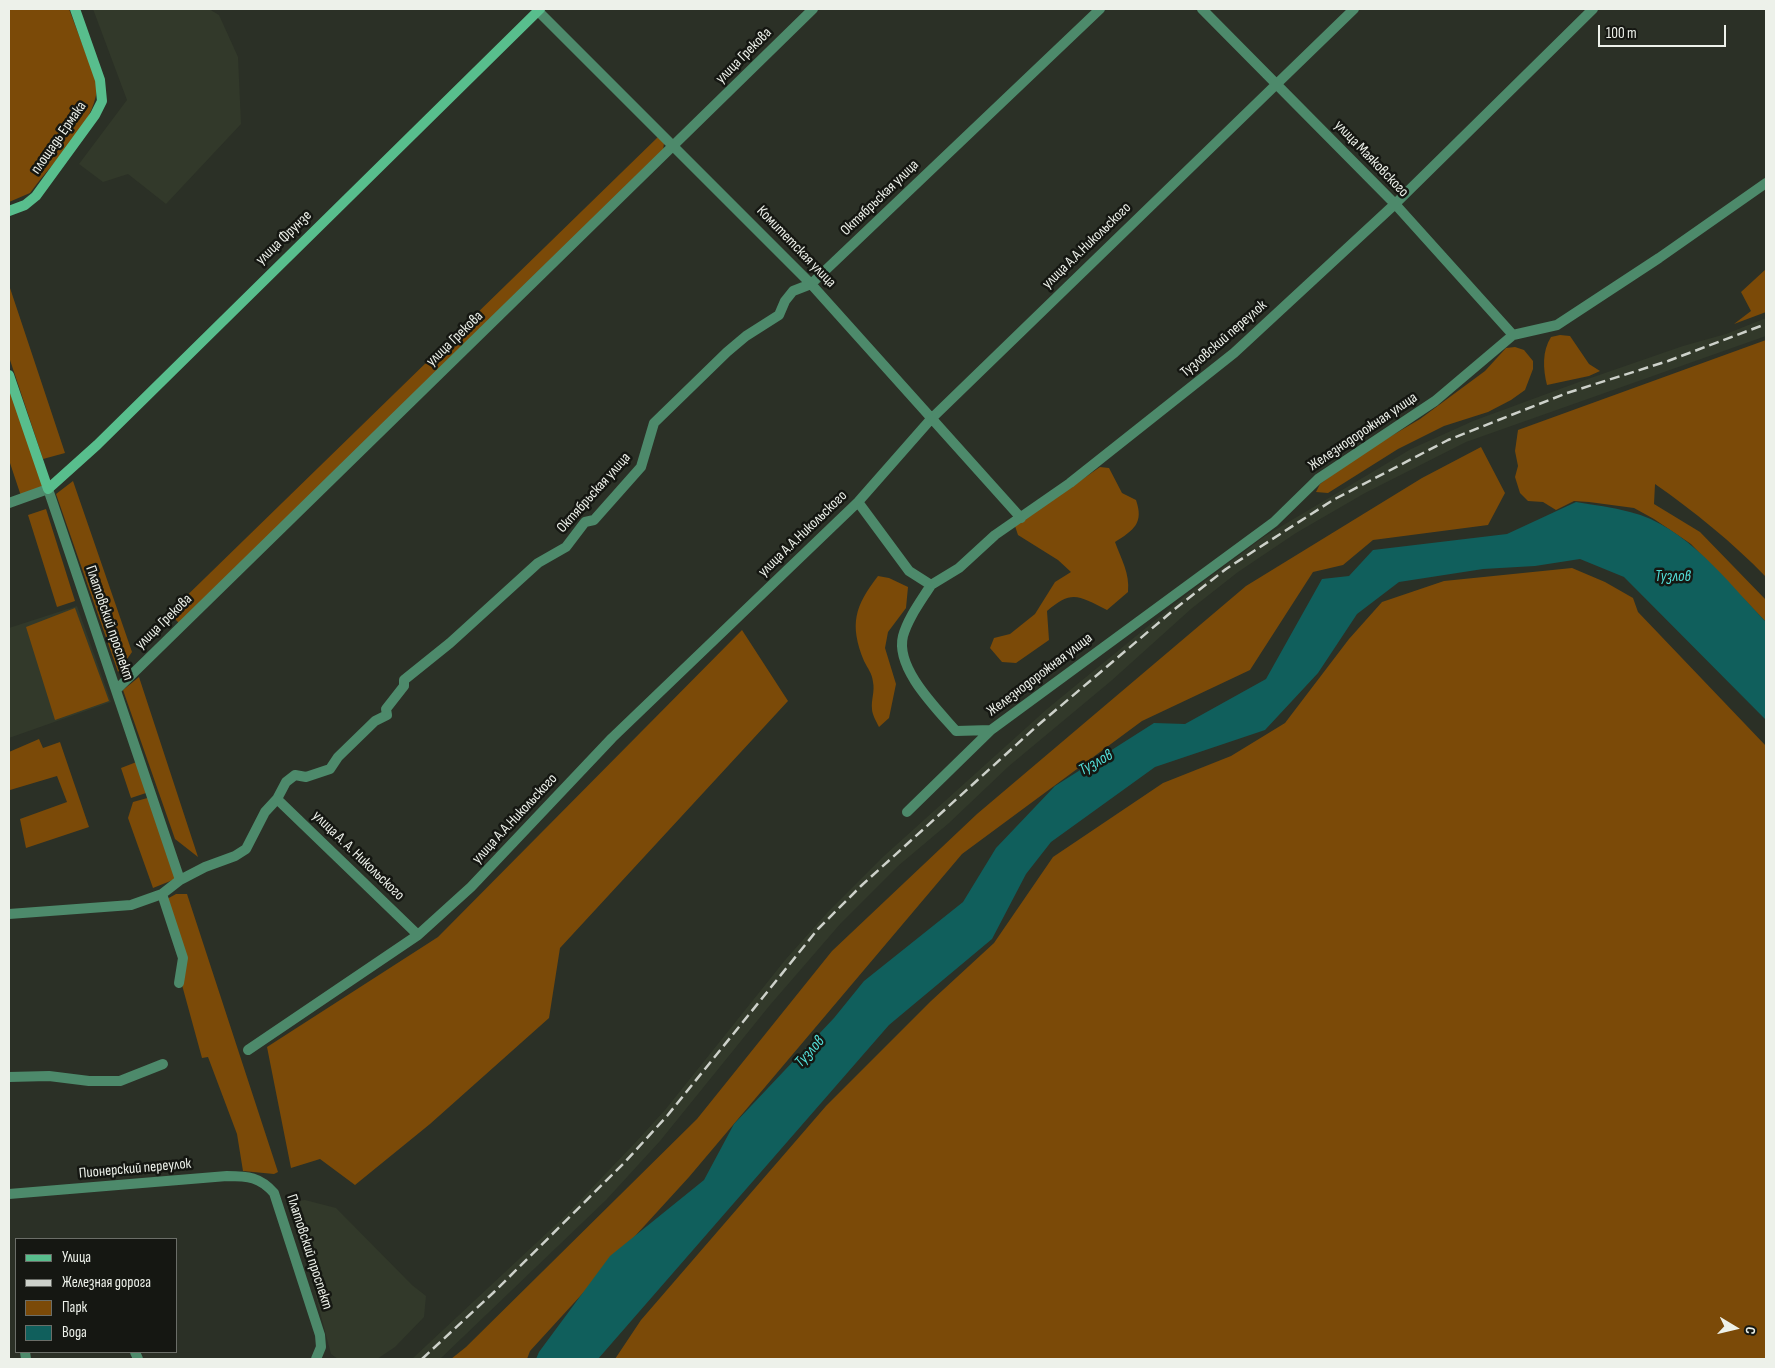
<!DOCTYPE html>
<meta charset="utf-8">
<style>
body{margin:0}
#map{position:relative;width:1775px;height:1368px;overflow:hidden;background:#2b3026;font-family:"Sofia Sans Condensed",sans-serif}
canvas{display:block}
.frame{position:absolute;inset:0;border:10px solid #edf1ea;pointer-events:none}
.legend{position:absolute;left:15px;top:1238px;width:162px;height:115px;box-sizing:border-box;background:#151712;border:1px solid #6b6e68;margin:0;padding:6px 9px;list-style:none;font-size:15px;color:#edf1ea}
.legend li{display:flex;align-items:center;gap:10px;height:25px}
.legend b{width:25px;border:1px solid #6b6e68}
.north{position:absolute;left:1710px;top:1303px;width:50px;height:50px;-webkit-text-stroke:4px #151712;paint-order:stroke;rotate:99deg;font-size:14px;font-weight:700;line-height:20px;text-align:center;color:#edf1ea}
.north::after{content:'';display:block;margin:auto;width:18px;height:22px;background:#edf1ea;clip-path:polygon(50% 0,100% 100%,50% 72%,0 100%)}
.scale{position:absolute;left:1598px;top:25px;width:128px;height:22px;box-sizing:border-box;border:2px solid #edf1ea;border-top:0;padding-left:6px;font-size:15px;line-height:18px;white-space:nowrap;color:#edf1ea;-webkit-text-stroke:4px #151712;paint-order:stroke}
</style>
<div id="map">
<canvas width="1775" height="1368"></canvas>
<div class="frame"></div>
<ul class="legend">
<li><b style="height:6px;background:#58be8d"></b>Улица</li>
<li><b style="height:6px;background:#cdd1ca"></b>Железная дорога</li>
<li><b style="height:14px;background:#7b4a08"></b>Парк</li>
<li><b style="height:14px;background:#105f5c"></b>Вода</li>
</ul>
<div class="north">С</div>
<div class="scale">100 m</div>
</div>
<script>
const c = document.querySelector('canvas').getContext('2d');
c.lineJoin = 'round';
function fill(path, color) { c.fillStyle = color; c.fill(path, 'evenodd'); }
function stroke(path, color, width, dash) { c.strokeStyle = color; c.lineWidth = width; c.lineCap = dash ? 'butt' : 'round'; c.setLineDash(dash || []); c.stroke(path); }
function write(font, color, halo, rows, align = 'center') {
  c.font = font + ' "Sofia Sans Condensed",sans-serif'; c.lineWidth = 5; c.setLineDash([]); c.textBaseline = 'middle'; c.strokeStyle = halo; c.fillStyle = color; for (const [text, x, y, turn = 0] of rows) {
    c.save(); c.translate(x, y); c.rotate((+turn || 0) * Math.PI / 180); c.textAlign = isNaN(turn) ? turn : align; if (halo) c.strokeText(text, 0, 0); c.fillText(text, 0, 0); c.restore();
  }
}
const built = new Path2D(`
 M93 9H209L219 15 238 57 241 124 166 204 128 174 103 182 79 164 127 100Z
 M1766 318V336L1466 442 1365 493 1296 533 1238 572 1191 609 1111 681 1009 766 949 823 898 866 841 923 770 1005 660 1141 606 1200 440 1359H412L564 1217 634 1144 665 1110 786 959 827 913 884 856 1047 709 1185 596 1265 536 1411 449 1473 421 1579 382 1683 346 1726 334Z
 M77 606 111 702 9 738V628Z
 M305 1200 336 1208 412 1285 426 1296 424 1317 395 1347 377 1359H338L331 1354 291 1202Z`);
const green = new Path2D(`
 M9 9H69L97 83C99 118 57 158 36 185L30 193 9 202Z
 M659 136 664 143 663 151 179 623 169 613Z
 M1766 269V312L1734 324 1751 311 1741 292Z
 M9 285 65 453 43 459 9 357Z
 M1560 335 1570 336 1589 364 1600 371 1589 376 1547 385C1543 369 1542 351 1551 337Z
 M1766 340V577C1732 542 1695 512 1655 484L1654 504 1700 532 1766 600V622L1691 544 1654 519 1634 508 1589 502 1574 501 1556 510 1543 502 1528 501 1520 493 1515 477 1518 466 1515 451 1518 430Z
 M1515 347 1524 350 1533 361V369L1525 390 1511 400 1488 412 1444 426 1398 449 1328 493 1316 492 1320 484 1354 458 1420 419 1485 371 1506 348Z
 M9 388 44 487 21 496 9 460Z
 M1481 447 1505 493 1488 525 1373 540 1343 565 1313 572 1250 670 1142 721 962 854 689 1177 530 1351 527 1359H451L466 1347 697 1119 832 951 977 814 1246 586 1422 478Z
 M1100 467 1109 468 1122 493 1136 500C1144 523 1134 530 1115 542 1121 559 1130 573 1128 592L1107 610C1079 596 1072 589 1047 611L1049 640 1016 663 1002 662 990 648 994 638 1010 634 1035 614 1055 582 1071 572 1058 560 1018 535 1015 526Z
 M73 481 132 652 118 672 56 494Z
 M46 509 75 601 57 607 28 515Z
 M1572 568 1605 582 1633 598 1638 612 1766 746V1359H615L641 1320 826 1106 931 1001 994 943 1053 857 1163 783 1231 756 1285 723 1349 639 1382 602 1444 581Z
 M878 576 889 578 908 587 906 608 888 632 885 648 896 684 889 718 879 727C876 721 872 714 872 709 871 700 875 691 873 682 872 673 868 669 864 661 849 624 855 606 878 576Z
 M75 608 109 701 55 720 26 627Z
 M742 630 788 701 560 948 549 1018 430 1124 355 1185 320 1159 291 1168 267 1047 438 937Z
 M139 677 198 857 175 839 123 690Z
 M39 739 43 748 60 742 89 827 26 848 20 819 67 802 57 776 10 790 9 752Z
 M139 761 149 792 131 798 121 768Z
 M151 797 178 878 153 888 128 818 133 802Z
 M176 894H187L278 1172 274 1174 243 1171 237 1134 208 1057 202 1058 182 985 187 958 167 899Z`);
const water = new Path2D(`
 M1576 502C1594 505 1612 507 1630 512 1687 526 1727 582 1766 622V720L1624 577 1580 559 1535 566 1483 569 1399 582 1357 614 1318 673 1265 730 1155 767 1051 842 1026 874 992 939 889 1025 598 1359H536L539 1352 610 1256 704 1180 734 1124 834 1018 864 981 963 902 996 848 1055 786 1154 723 1185 724 1266 679 1322 579 1349 576 1373 550 1507 534Z`);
const street = new Path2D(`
 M1202 9 1395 204 1513 335
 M538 11 811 284 1021 518
 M858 502 909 571 931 585 959 568 995 535 1070 483 1234 353 1395 204 1593 9
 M9 503 48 489 180 880
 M931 585C921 601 908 618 903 636 895 668 936 708 956 731L991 730
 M116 690 813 9
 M277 799 418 935
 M907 812 991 730 1274 522 1318 479 1435 401 1513 335 1557 325 1659 258 1766 183
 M162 894 183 958 179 983
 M9 914 131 905 162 894 180 880 205 867 235 856 246 849 265 812 277 799 286 782 295 775 306 777 330 769 338 757 375 721 387 715 386 709 404 686V680L450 643 538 563 566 547 585 522 594 520 641 467 654 423 727 352 746 336 779 315 785 301 793 291 811 284 1100 9
 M248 1050 418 935 471 887 612 738 858 502 931 419 1354 9
 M9 1077 49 1076 89 1081H120L163 1064
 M9 1194 227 1176C248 1176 260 1177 274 1193L320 1335 321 1347 316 1359
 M25 1352 26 1359
 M135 1352 138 1359`);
const secondary = new Path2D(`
 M9 211 25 205 36 196 95 115 102 101 100 80 75 9
 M9 375 48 489 97 445 540 9`);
const rail = new Path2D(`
 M422 1359 493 1293 625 1162 667 1116 818 929 862 885 1037 726 1176 608 1226 569 1333 500 1448 440 1567 393 1668 361 1766 324`);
const streetNames = [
 ["улица Грекова",744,56,-45],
 ["площадь Ермака",59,138,-55],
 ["улица Маяковского",1371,159,46],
 ["Октябрьская улица",880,198,-44],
 ["улица Фрунзе",284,238,-44],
 ["улица А.А.Никольского",1087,246,-44],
 ["Комитетская улица",796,247,46],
 ["улица Грекова",455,339,-44],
 ["Тузловский переулок",1224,339,-41],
 ["Железнодорожная улица",1363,432,-34],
 ["Октябрьская улица",594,493,-48],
 ["улица А.А.Никольского",803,534,-44],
 ["улица Грекова",164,622,-44],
 ["Платовский проспект",109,623,71],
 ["Железнодорожная улица",1040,675,-37],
 ["улица А.А.Никольского",515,819,-47],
 ["улица А. А. Никольского",358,856,44],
 ["Пионерский переулок",135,1169,-5],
 ["Платовский проспект",309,1252,72]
];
const waterNames = [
 ["Тузлов",1673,577],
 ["Тузлов",1096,763,-29],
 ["Тузлов",810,1052,-48]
];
fill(built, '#32392a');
fill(green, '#7b4a08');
fill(water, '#105f5c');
stroke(street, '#4d8a6b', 10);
stroke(secondary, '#58be8d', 10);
stroke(rail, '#cdd1ca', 2.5, [10, 5]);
write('15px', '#edf1ea', '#151712', streetNames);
write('italic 16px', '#53ded8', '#151712', waterNames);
</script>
